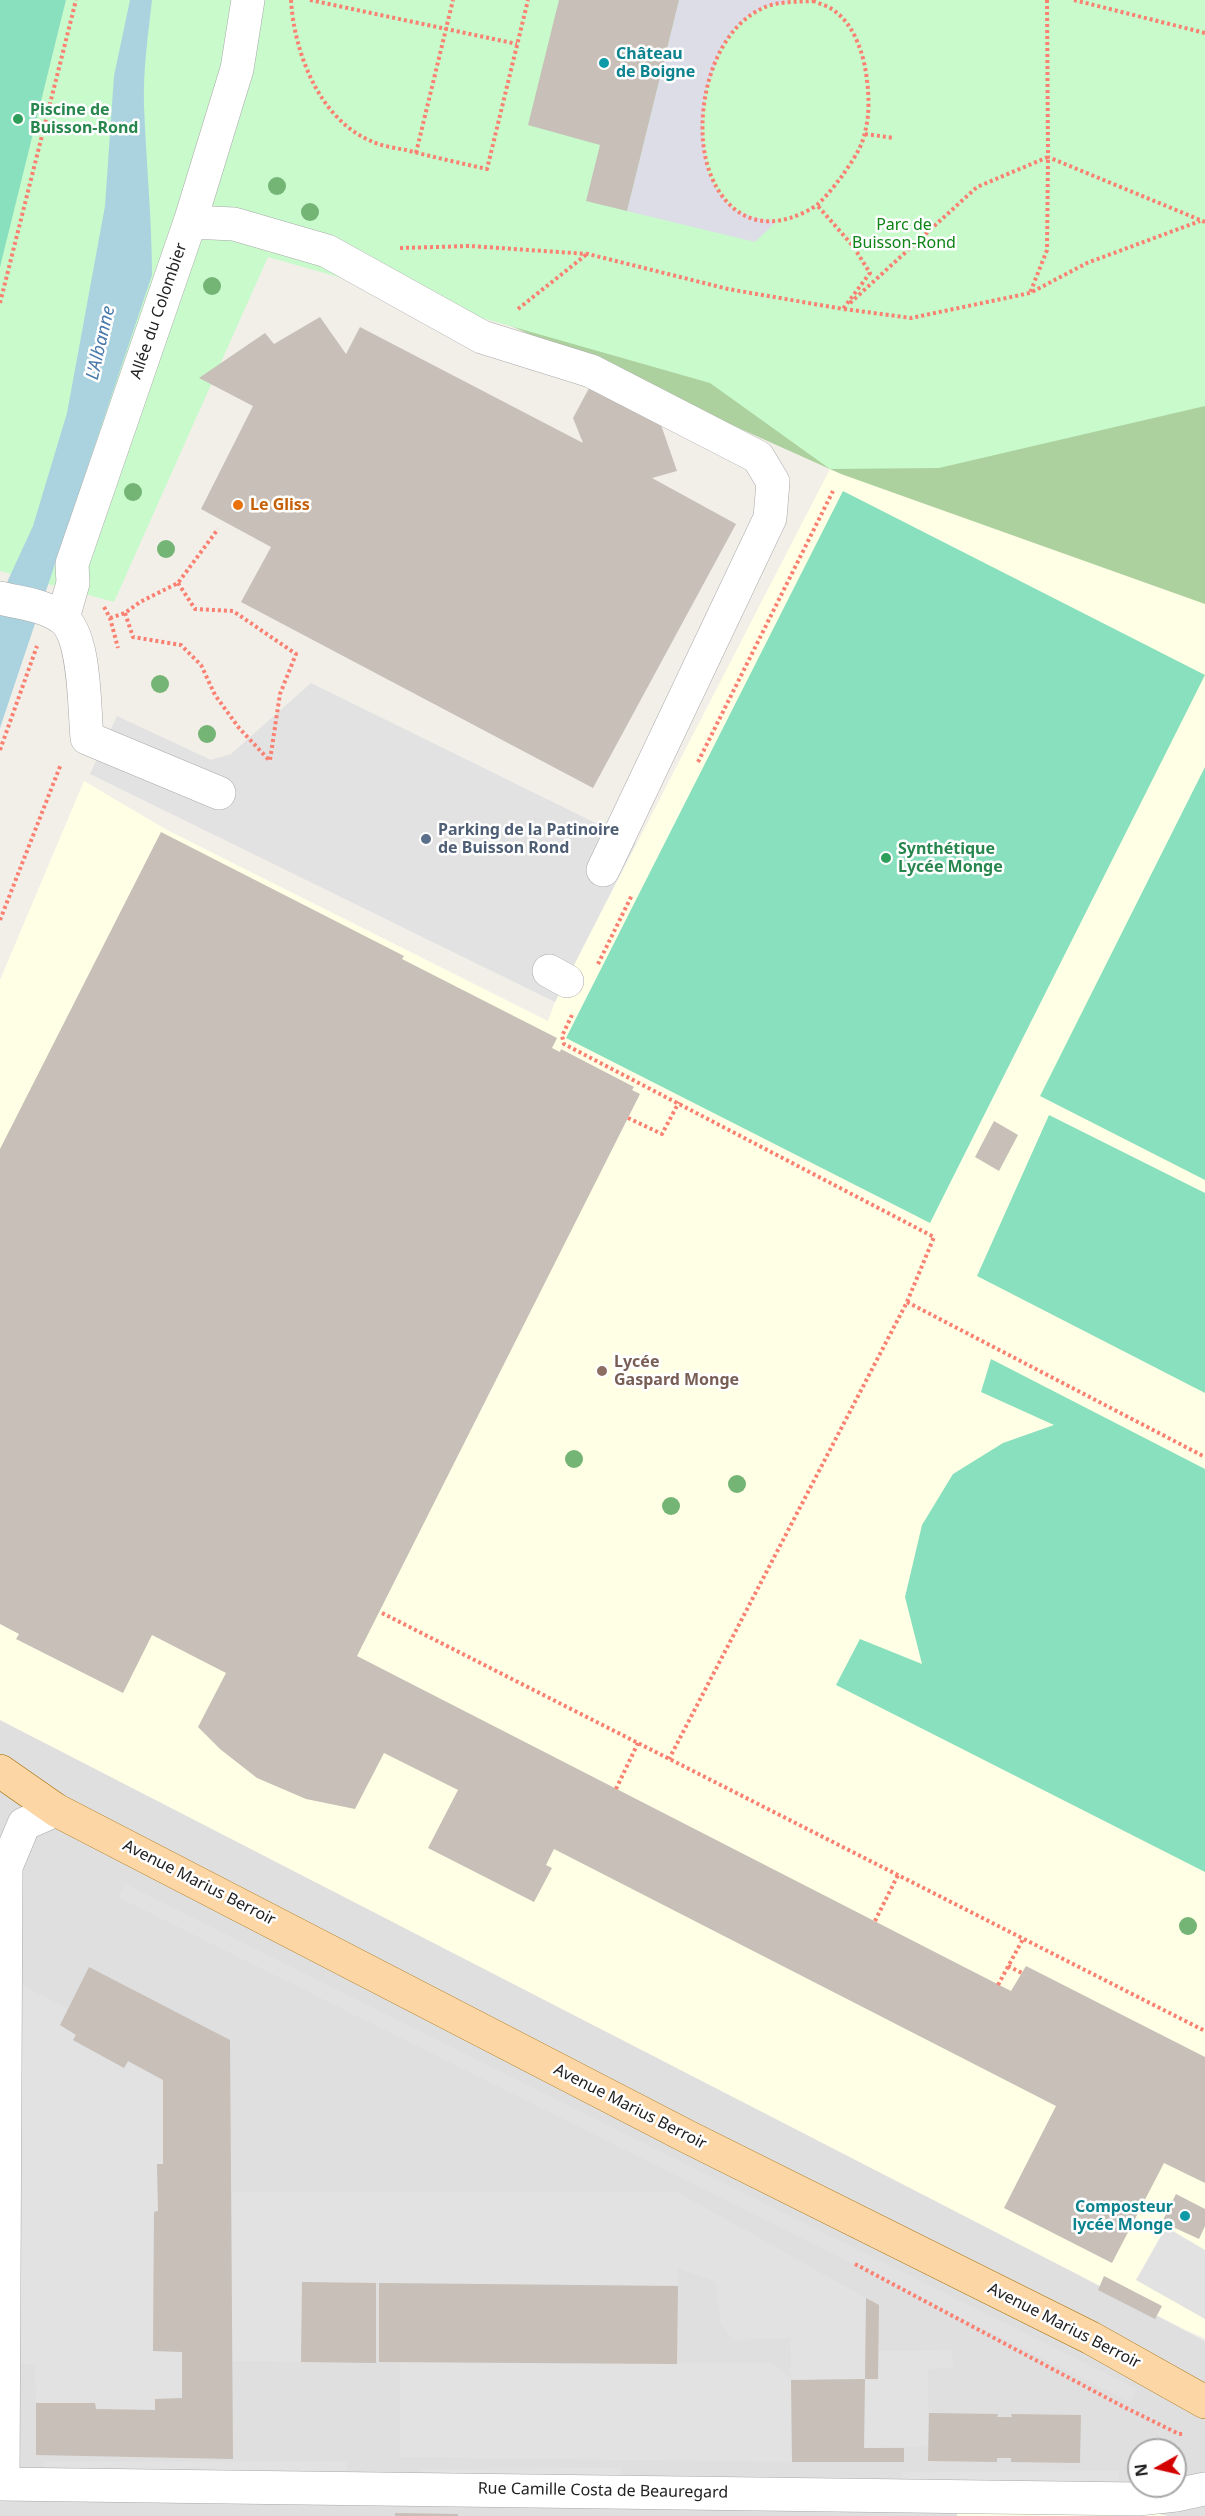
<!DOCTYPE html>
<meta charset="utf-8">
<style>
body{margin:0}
#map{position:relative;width:1205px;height:2516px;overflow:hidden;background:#f2efe9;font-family:"Noto Sans",sans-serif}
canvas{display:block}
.north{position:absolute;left:1127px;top:2438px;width:60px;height:60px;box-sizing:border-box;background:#fff;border:2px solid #a7a7a7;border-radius:50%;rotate:262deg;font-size:16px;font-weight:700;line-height:24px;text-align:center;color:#222}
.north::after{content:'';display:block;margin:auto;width:21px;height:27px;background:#d40000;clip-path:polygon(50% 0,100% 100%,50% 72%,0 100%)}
</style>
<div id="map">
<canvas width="1205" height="2516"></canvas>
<div class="north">N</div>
</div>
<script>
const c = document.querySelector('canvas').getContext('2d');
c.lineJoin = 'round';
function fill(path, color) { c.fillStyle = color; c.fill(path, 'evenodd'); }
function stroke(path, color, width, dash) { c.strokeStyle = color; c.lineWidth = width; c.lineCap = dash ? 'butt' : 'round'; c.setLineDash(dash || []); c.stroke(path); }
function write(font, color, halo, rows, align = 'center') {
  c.font = font + ' "Noto Sans",sans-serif'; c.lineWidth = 5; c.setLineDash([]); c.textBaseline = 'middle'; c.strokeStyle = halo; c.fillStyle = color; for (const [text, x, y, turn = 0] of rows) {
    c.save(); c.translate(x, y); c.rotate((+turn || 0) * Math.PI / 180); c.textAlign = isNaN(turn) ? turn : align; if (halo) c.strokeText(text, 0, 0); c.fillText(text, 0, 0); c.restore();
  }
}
const residential = new Path2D(`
 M0 1713 1205 2341V2516H0ZM1139 2450H1175V2486H1139Z`);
const education = new Path2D(`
 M1205 406V2338L1186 2330 0 1720V980L84 781 167 830 548 1021 555 1002 830 469 939 468Z
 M957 2512H1150L1168 2516H957Z`);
const forest = new Path2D(`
 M1205 0V604L841 474 402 277Z`);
const park = new Path2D(`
 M66 0H1205V406L939 468 830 469 710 383 268 257 114 602 0 571V264Z`);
const pitch = new Path2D(`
 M0 0H66L0 267Z
 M843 491 1205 675 930 1223 566 1038Z
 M1205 767V1180L1040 1096Z
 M1049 1115 1205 1193V1393L977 1276Z
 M991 1359 1205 1469V1872L836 1685 860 1639 922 1664 905 1597 922 1525 953 1474 1003 1443 1054 1425 981 1392Z`);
const parking = new Path2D(`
 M311 683 636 843 555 1002 90 774 117 716 211 760 231 754Z
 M125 1884 1137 2389 1130 2402 118 1897Z
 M13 1980 68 2009 60 2025 76 2035 73 2041 124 2067 128 2061 163 2080V2164H157L158 2211 154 2212 153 2351 182 2352V2398L155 2399V2410L96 2409 95 2403H36L35 2364 12 2363Z
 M232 2192H677L866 2298 865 2379 878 2381 879 2351 952 2350 953 2368 928 2369V2446L864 2448 865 2379 791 2380 792 2462 400 2457V2362L772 2363 791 2379 790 2338 733 2340 721 2325 716 2282 678 2268V2286L303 2282 301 2362 232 2361Z
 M1166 2227 1205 2250V2319L1136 2280Z
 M45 2461 347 2462V2476L45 2474Z
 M621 2468V2479L420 2481V2469Z
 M1119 2471V2484L902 2485V2472Z`);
const plaza = new Path2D(`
 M679 0H784L791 2 765 6 747 17 733 31 720 50 705 95 702 129 708 174 719 193 733 209 753 217 776 222 755 242 627 211Z`);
const water = new Path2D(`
 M130 0H152C148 35 143 70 144 105 146 162 152 218 152 275L0 728V607L3 591 33 526 67 413 105 206 114 76Z`);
const building = new Path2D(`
 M559 0H679L627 211 586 201 600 145 528 125Z
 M320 317 346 354 360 327 583 443 573 418 595 377 660 422 677 471 652 478 736 524 593 788 241 602 271 547 201 509 253 406 199 378 265 333 274 344Z
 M161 832 404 956 402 959 557 1038 552 1048 560 1052 561 1049 634 1087 632 1090 640 1094 357 1656 1011 1991 1026 1966 1205 2057V2183L1164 2163 1112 2263 1004 2208 1056 2106 554 1849 546 1865 552 1868 534 1902 428 1848 458 1790 384 1753 355 1809 306 1799 257 1778 220 1749 198 1727 226 1673 152 1635 123 1693 16 1639 19 1634 0 1624V1149Z
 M994 1121 1018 1135 999 1171 975 1157Z
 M89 1967 230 2040 233 2459 36 2455V2403H95L96 2409 155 2410V2399L182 2398V2352L153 2351 154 2212 158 2211 157 2164H163V2080L128 2061 124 2068 73 2040 76 2035 60 2025Z
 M1176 2194 1205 2209V2226L1199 2239 1162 2222Z
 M1104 2276 1162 2306 1155 2319 1098 2290Z
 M302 2282 376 2283V2363L301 2362Z
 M379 2283 678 2286 677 2364 379 2362Z
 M866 2298 879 2305 878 2379H865Z
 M865 2379 864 2448H904V2462H792L791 2380Z
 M929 2413 998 2414 997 2417H1012L1011 2414 1081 2415 1080 2463 1011 2462V2458H997V2462L928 2461Z
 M395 2513 458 2514V2516H395Z`);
const path = new Path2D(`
 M291 0C294 52 319 119 371 141 381 146 395 148 406 150 433 157 460 163 487 169L528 0
 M310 0 517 44
 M1047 0 1048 157 1205 222
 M1074 0 1205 33
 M813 1C821 4 831 7 837 13 854 26 863 53 866 73 869 93 870 113 865 132 862 148 851 163 842 176 835 185 827 196 818 204 811 210 799 215 790 218 737 234 707 188 703 141 699 93 717 29 763 8 777 1 798 2 813 1Z
 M865 134 894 138
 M416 153 453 0
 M400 248 470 246 588 254 728 289 843 309 870 273 853 246 817 205
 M0 303 76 0
 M850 303 977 187 1048 157 1047 250 1030 293
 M518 309 587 254
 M844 309 911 318 1030 293 1087 263 1200 221
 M178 583 195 609 233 611 296 654 280 694 270 760
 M104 607 110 618 118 648
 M125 613 133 637 181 645 201 665 215 695 239 728 269 760
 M110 618 125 613 140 602 178 583 218 529
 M0 750 37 646
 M698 762 833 491
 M0 920 61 764
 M598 964 632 895
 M572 1015 562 1036 564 1044 934 1237 907 1302 669 1759
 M628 1118 662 1134 679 1102
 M907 1302 1205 1457
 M382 1613 1205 2031
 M616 1789 638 1743
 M875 1921 898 1875
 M1008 1966 1022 1973
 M998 1985 1023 1939
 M855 2264 1122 2406 1179 2434H1184`);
const minor = new Path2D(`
 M190 222 234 224 327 251 482 337 591 371 758 457 773 482 770 518 603 870
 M0 598C20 603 45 605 62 618 86 635 84 709 87 738L219 793
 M63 618 73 583 72 564 190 222 237 69 248 0
 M549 971 567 981
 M0 2484 1138 2499 1176 2495 1205 2489
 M3 2484 6 1867 24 1824 56 1810`);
const major = new Path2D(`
 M0 1771 56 1810 686 2136 1091 2338 1205 2402`);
const trees = [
 [277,186],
 [310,212],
 [212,286],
 [133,492],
 [166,549],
 [160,684],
 [207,734],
 [574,1459],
 [737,1484],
 [671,1506],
 [1188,1926]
];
const markers = [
 [604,63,6,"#0f9aa8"],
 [18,119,6,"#2e9e5b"],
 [238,505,6,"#e8710a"],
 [426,839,6,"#5c6f8a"],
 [886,858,6,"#2e9e5b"],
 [602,1371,6,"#8d6e63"],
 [1185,2216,6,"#0f9aa8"]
];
const cultureNames = [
 ["Château",616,54],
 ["de Boigne",616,72],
 ["Composteur",1173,2207,"right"],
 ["lycée Monge",1173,2225,"right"]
];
const leisureNames = [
 ["Piscine de",30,110],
 ["Buisson-Rond",30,128],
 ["Synthétique",898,849],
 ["Lycée Monge",898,867]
];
const parkNames = [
 ["Parc de",904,225],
 ["Buisson-Rond",904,243]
];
const streetNames = [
 ["Allée du Colombier",159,311,-71],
 ["Avenue Marius Berroir",199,1883,27],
 ["Avenue Marius Berroir",630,2107,27],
 ["Avenue Marius Berroir",1064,2326,27],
 ["Rue Camille Costa de Beauregard",603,2491,1]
];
const foodNames = [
 ["Le Gliss",250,505]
];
const serviceNames = [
 ["Parking de la Patinoire",438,830],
 ["de Buisson Rond",438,848]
];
const educationNames = [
 ["Lycée",614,1362],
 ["Gaspard Monge",614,1380]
];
const waterNames = [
 ["L'Albanne",101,343,-77]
];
fill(residential, '#e0dfdf');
fill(education, '#ffffe5');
fill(forest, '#add19e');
fill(park, '#c8facc');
fill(pitch, '#88e0be');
fill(parking, '#e2e2e2');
fill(plaza, '#dddde8');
fill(water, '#aad3df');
fill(building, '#c7bfb8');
stroke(minor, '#a9a9a9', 34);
stroke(major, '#a06b00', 34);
stroke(path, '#fa8072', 4, [3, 3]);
stroke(minor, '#fff', 33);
stroke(major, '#fcd6a4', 33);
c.fillStyle = '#74b475';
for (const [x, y] of trees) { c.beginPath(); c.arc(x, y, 9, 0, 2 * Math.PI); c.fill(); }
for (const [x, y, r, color] of markers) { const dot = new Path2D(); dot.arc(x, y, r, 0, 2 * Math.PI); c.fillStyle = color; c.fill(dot); stroke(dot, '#fff', 2); }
write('bold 16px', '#0d838f', '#fff', cultureNames, 'left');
write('bold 16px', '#27864d', '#fff', leisureNames, 'left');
write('16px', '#0c8416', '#fff', parkNames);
write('16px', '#222', '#fff', streetNames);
write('bold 16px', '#c56008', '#fff', foodNames, 'left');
write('bold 16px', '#4e5e75', '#fff', serviceNames, 'left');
write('bold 16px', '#785e54', '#fff', educationNames, 'left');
write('italic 18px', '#4a7aab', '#fff', waterNames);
</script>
